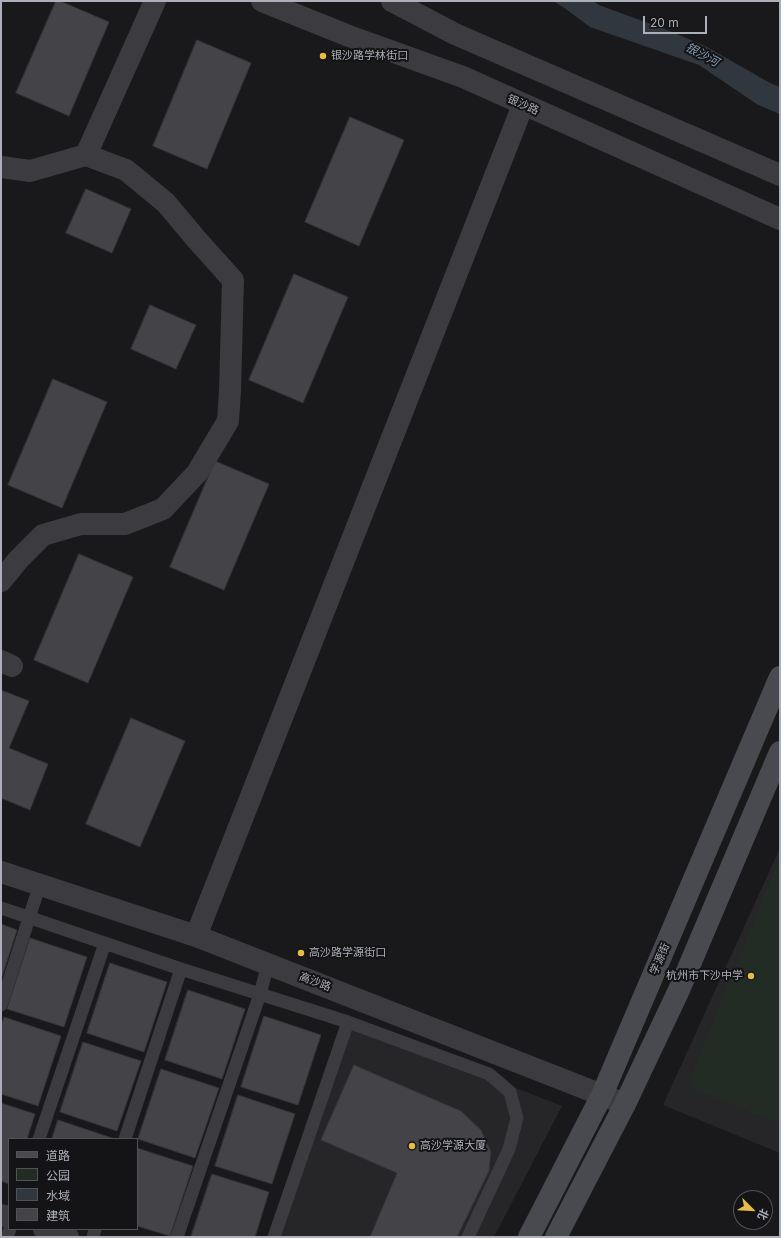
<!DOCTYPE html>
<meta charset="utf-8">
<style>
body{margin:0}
#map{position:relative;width:781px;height:1238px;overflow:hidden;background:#19191b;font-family:Inter,"Noto Sans SC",sans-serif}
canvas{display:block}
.frame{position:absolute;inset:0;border:2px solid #adb0ba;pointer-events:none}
.legend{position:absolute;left:8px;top:1138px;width:130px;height:92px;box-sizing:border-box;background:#141416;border:1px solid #515258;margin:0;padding:5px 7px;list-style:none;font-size:12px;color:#adb0ba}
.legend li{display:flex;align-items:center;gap:8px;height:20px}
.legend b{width:20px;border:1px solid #515258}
.north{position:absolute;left:733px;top:1190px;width:40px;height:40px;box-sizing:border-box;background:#141416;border:1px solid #515258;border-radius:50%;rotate:114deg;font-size:11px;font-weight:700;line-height:16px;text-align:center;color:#adb0ba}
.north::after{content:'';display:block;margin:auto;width:14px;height:18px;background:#e6bb46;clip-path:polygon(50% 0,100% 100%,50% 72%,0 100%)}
.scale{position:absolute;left:643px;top:16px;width:64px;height:18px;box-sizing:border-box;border:2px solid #adb0ba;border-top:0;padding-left:5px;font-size:12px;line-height:14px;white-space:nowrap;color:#adb0ba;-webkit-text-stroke:3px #141416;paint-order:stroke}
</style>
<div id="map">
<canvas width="781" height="1238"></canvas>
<div class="frame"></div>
<ul class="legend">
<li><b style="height:5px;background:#494a50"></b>道路</li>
<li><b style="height:11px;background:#232b25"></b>公园</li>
<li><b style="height:11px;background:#30373f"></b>水域</li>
<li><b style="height:11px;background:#444448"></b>建筑</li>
</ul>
<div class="north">北</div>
<div class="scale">20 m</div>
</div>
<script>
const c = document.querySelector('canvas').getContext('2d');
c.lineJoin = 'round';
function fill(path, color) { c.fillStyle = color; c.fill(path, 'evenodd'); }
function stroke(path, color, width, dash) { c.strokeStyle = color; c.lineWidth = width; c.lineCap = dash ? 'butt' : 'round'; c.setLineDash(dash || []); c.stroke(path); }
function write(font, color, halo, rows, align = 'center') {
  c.font = font + ' Inter,"Noto Sans SC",sans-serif'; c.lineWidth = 4; c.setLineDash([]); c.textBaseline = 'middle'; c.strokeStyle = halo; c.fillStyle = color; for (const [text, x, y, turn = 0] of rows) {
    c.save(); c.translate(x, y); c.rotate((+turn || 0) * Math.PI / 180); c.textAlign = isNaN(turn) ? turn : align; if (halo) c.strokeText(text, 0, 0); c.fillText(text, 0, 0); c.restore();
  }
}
const built = new Path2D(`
 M780 848V1153L663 1105Z
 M348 1022 562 1106 494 1237H273Z`);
const green = new Path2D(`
 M780 856V1124L687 1086Z`);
const water = new Path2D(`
 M553 1H593L599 5 670 31 707 47 770 83 780 87V114L758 105 699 65 590 27 563 7Z`);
const building = new Path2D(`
 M56 1H60L109 22 69 116 16 93Z
 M197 40 251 63 207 169 153 146Z
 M350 117 404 140 359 246 305 222Z
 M86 189 131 209 112 253 66 233Z
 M294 274 348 297 303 403 249 380Z
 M150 305 196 325 176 369 131 349Z
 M53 379 107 402 62 508 8 485Z
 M215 461 269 484 224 590 170 567Z
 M79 554 133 577 88 683 34 660Z
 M1 690 29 701 9 748 48 764 30 810 1 798Z
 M131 718 185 741 140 847 86 824Z
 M1 924 17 930 1 980Z
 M30 938 87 957 64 1027 7 1009Z
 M110 963 167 982 144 1052 87 1033Z
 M188 990 245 1009 222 1079 165 1060Z
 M264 1016 321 1035 298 1105 241 1087Z
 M4 1017 61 1036 38 1106 1 1094V1026Z
 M83 1042 141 1061 117 1131 60 1112Z
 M354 1065 461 1111 481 1130 491 1152 489 1171 457 1237H370L397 1173 321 1140Z
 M161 1069 219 1088 195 1158 138 1139Z
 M238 1095 295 1114 272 1184 215 1166Z
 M1 1103 35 1114 27 1139H9V1184L1 1181Z
 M58 1120 115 1139H52Z
 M137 1148 193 1166 170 1236 137 1226Z
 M212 1174 269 1192 255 1237H191Z`);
const service = new Path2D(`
 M1 908 181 969 348 1022 489 1074 510 1092 517 1118 509 1149 468 1237
 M1 1005 40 884
 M39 1139 105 943
 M125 1139 181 969
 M7 1237 10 1229
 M93 1237 95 1229
 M177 1237 260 994 268 964
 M274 1237 348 1022`);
const minor = new Path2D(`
 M1 167 30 171 86 155 155 1
 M1 581 19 559 43 535 81 524H125L163 509 197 473 228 421 230 391 233 280 197 240 166 203 126 170 86 155
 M1 661 12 666
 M196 936 523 105
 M1 1215 9 1217
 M44 1229 68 1237`);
const tertiary = new Path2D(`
 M262 1 349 36 463 77 780 219
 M392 1 455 34 780 175
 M1 872 196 936 625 1104`);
const secondary = new Path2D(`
 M529 1237 602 1095 780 677
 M556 1237 625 1104 679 990 780 752`);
const markers = [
 [323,56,4,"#e6bb46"],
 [301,953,4,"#e6bb46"],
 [751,976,4,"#e6bb46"],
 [412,1146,4,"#e6bb46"]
];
const poiNames = [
 ["银沙路学林街口",331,56],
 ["高沙路学源街口",309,953],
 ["杭州市下沙中学",743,976,"right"],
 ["高沙学源大厦",420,1146]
];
const streetNames = [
 ["银沙路",523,105,24],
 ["学源街",660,959,-67],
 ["高沙路",315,982,21]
];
const waterNames = [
 ["银沙河",702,55,28]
];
fill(built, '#262528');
fill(green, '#232b25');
fill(water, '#30373f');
fill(building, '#444448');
stroke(building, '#343337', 1);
stroke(service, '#3b3b40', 13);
stroke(minor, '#3b3b40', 22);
stroke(tertiary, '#3b3b40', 22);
stroke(secondary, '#494a50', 22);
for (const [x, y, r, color] of markers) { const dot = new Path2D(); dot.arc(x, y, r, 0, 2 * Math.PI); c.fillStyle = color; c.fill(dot); stroke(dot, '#141416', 1.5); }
write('11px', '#adb0ba', '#141416', poiNames, 'left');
write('11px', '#adb0ba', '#141416', streetNames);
write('italic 12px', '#869bb2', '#141416', waterNames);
</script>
